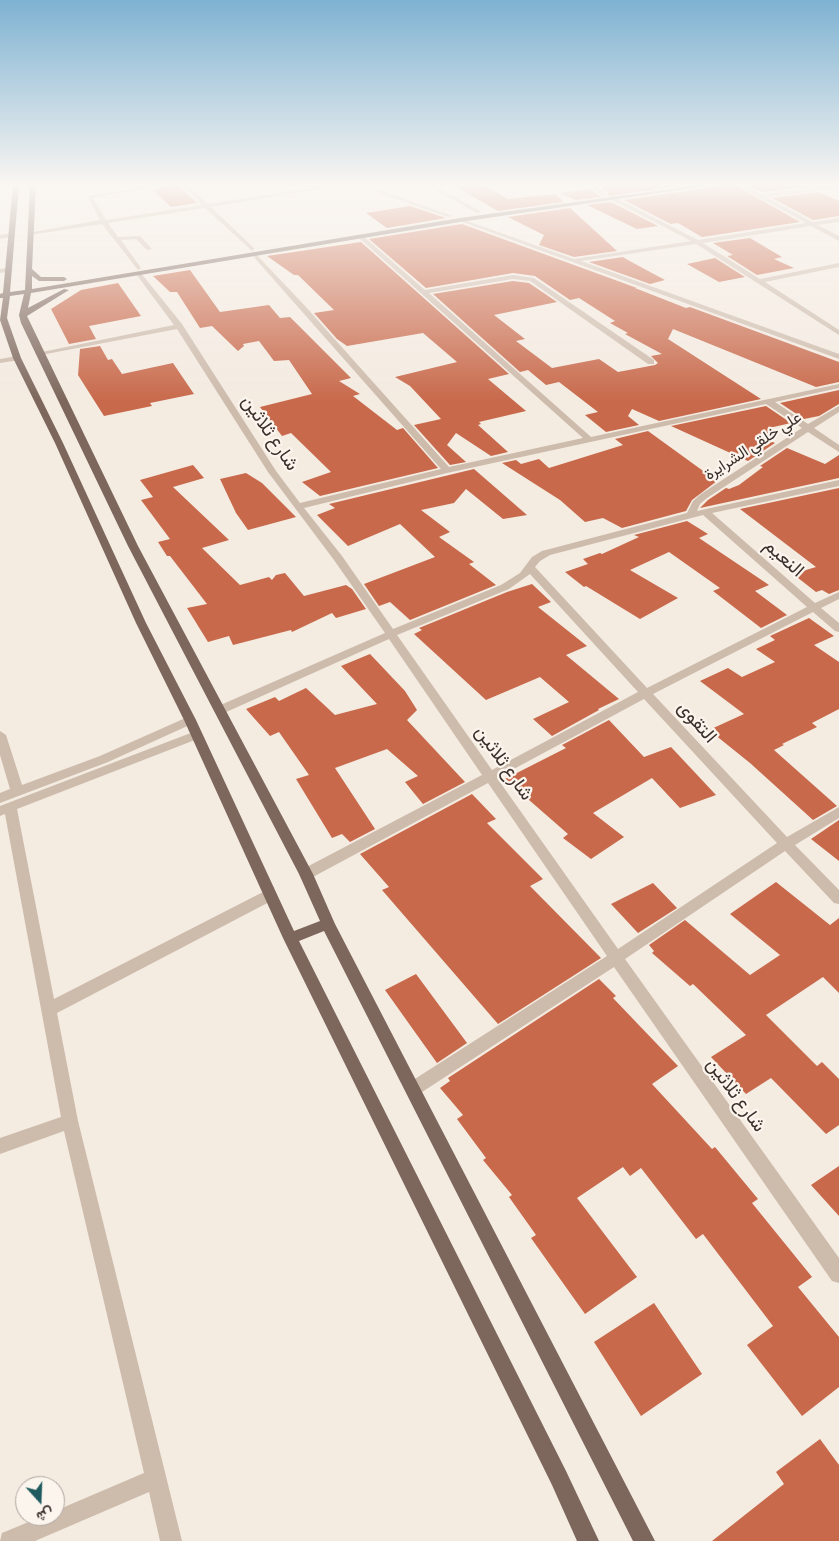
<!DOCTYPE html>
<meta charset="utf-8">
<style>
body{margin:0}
#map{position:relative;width:839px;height:1541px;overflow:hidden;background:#f4ebe1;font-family:"Alegreya Sans",Vazirmatn,sans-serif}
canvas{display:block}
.north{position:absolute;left:15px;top:1476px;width:50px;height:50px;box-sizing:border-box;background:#fbf5ee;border:1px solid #aea6a0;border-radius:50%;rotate:160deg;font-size:14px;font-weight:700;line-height:20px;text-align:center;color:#3b302b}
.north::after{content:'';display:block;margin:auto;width:18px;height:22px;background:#1f5a5e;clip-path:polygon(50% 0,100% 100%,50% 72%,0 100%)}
</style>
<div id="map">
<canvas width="839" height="1541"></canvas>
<div class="north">ش</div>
</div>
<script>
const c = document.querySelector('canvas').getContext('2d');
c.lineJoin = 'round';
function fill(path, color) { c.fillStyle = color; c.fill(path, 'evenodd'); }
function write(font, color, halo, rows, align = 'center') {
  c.font = font + ' "Alegreya Sans",Vazirmatn,sans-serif'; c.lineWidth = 4.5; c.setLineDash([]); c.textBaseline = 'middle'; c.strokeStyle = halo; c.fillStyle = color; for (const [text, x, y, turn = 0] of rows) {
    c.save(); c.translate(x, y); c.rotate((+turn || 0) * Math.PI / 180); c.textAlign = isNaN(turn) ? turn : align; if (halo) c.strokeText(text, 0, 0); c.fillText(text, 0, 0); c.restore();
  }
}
const building = new Path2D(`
 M170 185H177L197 203 171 207 153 190Z
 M453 185H484L508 199 555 194 564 202 498 211Z
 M598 185H686L608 196V192Z
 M716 185H735L800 222 702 237 678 223 671 224 624 200 714 187Z
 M748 185H803L807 187 761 192Z
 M590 189 601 197 576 200 560 193Z
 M819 192 839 201V216L813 220 772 198Z
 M611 202 658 226 637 229 587 205Z
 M410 206 446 218 387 228 366 213Z
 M570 208 617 251 574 257 539 245 544 235 508 217Z
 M462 224 637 288H635L686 308 690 307 839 362V382L816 387 673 329 668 339 761 399 659 421 632 409 628 416 639 425 606 432 585 415 598 412 559 382 546 385 528 370 520 372 433 294 513 281 529 283 557 302 494 315 525 339 516 341 552 368 599 359 618 372 655 365 658 363 651 356 662 354 625 334 628 333 610 323 615 321 579 298 570 300 535 276 513 273 426 288 369 239Z
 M750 238 782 257 774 259 794 268 757 275 727 256 733 255 713 243Z
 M361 242 509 374 488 379 526 411 479 422 481 424 478 425 508 452 491 456 456 433 447 445 466 462 450 465 414 425 441 419 410 386 395 377 457 362 423 333 347 346 337 339 314 313 334 310 298 275H294L267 256Z
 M623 257 626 259 665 280 650 284 589 262Z
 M715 258 745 277 719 282 687 264Z
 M190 270 220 312 269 305 280 318 290 317 351 378 339 381 360 394 353 396 397 430 403 428 438 468 320 496 302 482 331 472 291 433 282 436 260 407 312 394 289 360 274 361 259 341 243 344 244 346 238 351 212 326 200 328 177 292H170L153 276Z
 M118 283 141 316 89 326 96 339 69 344 51 309 81 290Z
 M100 346 108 360 112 359 122 374 173 363 194 394 150 403 152 406 104 416 78 375 80 349Z
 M839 390V404L819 416 804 419 780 403Z
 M766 406 791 423 769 428 774 432 759 436 775 443 748 461 671 426Z
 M648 431 717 481 692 500 686 511 622 528 603 518 585 522 560 500 502 463 516 460 521 464 539 459 549 468 623 445 615 439Z
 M787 448 825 464 839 455V478L700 508 708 500 726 488 729 489 739 485 763 467 760 466Z
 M193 465 204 478 173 487 229 540 202 548 240 585 269 577 272 580 276 575 285 573 304 596 346 585 352 589 366 609 336 618 332 613 292 632 291 630 233 645 229 636 208 642 187 608 207 604 170 556H167L158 542 170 539 141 500 153 497 140 480Z
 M474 469 527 515 503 519 466 489 454 503 421 510 450 532 439 537 474 562 469 564 496 585 410 620 390 602 379 606 364 584 435 557 400 524 348 546 317 515 335 508 329 504Z
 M246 473 262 483 296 517 248 530 236 513 220 479Z
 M839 488V590L829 594 822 590 816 592 793 574 816 567 740 509Z
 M687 521 708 534 699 538 769 585 755 591 787 615 761 628 713 591 720 588 669 552 630 570 678 598 640 619 586 586 584 587 565 572 588 564 583 559 600 553 602 554 639 537 634 535Z
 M532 584 551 602 538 607 587 646 566 655 619 699 598 709 599 710 552 736 533 719 569 702 540 677 486 700 414 634 422 630 419 628 507 592Z
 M809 618 834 636 814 645 839 662V709L812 723 817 727 782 744 784 745 774 750 837 806 813 820 750 763 709 730 744 714 700 681 728 668 742 677 775 662 756 649 775 640 770 636Z
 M370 654 405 691 417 710 407 720 465 782 423 804 405 782 418 776 387 749 335 768 375 829 350 842 342 834 332 838 296 779 309 775 279 732 270 736 246 709 275 697 279 701 306 688 335 715 377 704 341 666Z
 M609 720 644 757 671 747 716 795 680 808 652 778 593 813 624 837 591 859 563 838 568 834 505 779 566 748 562 745Z
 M472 794 496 819 487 823 543 879 530 886 601 958 498 1024 382 890 389 887 360 854Z
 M839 820V861L811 839Z
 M776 882 830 925 839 918V993L823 977 766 1015 817 1066 822 1062 839 1079V1125L826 1134 771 1078 746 1094 711 1057 746 1035 693 984 690 986 652 953 654 951 649 945 685 920 750 975 780 955 730 914Z
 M653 883 677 908 638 933 611 904Z
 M416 974 467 1043 437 1063 385 990Z
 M599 979 616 996 613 998 678 1066 652 1084 712 1149 715 1147 758 1199 752 1203 812 1277 798 1287 839 1337V1387L802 1416 747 1345 773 1326 703 1234 696 1239 641 1168 630 1176 623 1167 577 1198 637 1277 585 1314 531 1238 536 1235 509 1197 512 1195 483 1160 486 1158 457 1119 463 1115 440 1088 450 1081 448 1078Z
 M839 1166V1216L811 1185Z
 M654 1303 702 1374 641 1416 594 1342Z
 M820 1439 839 1465V1541H712L784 1484 776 1472Z`);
const minor = new Path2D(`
 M155 185H168L93 198 106 220 202 205 182 185H188L208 204 332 185H345L211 207 254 248V250L252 251 205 208 108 223 118 237 140 236 152 249 147 250 136 239 121 240 141 268 138 270 102 224 30 235 27 233 100 220 87 196Z
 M357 185H365L453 216 448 217Z
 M426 185H433L482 212 477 213Z
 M586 185H593L607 194 602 195Z
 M737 185H744L761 194 839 185V188L766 197 813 222 839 218V222L818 225 839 236V241L811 226 703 243 760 279 839 263V267L765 282 839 330V335L696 244 581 261 839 354V359L457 220 462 219 574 259 691 241 610 199 612 196 698 240 806 223Z
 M13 233 15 236 0 239V235Z
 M358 235H362L425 290 513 275 534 278 654 360V364H648L530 281 513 279 429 293 591 437 839 384V388L775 402 808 424 839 406V412L814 428 839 445V452L808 432 707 498 700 504 697 511 839 480V486L712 513 815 603 839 592V599L821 608 839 623V632L835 631 813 612 653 694 787 837 839 807V818L795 845 839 890V904L834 903 785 851 625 959 839 1258V1283L832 1281 614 967 419 1094 413 1096 407 1094 405 1089 407 1084 607 956 488 783 311 878 306 879 301 878 299 874 301 870 482 775 389 639 224 713H216L214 710 216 707 385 633 334 560 268 472 177 329 41 355 37 353 174 325 136 274 141 273 182 324 276 471 300 503 441 469 252 255V253L254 252 306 307 449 467 583 438 358 237ZM766 404 802 428 701 494 693 501 687 513 542 551 532 557 520 573 501 585 393 629 342 556 304 508 447 473ZM703 515 807 607 647 688 535 567 540 561 550 555ZM530 574 638 692 492 770 397 635 509 589ZM644 699 777 843 618 949 497 778Z
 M9 268 12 270 11 271 0 273V269Z
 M17 356H20V360L0 363V359Z
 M190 716 194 717 196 720 194 723 108 762 0 803V793L10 789 0 755V731L6 735 22 785 100 756Z
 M196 731 202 735 200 738 17 809 54 999 265 891 270 890 275 891 277 895 275 899 57 1013 78 1121 182 1541H160L149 1492 35 1541H0L2 1533 43 1516H55V1511L144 1473 64 1131 0 1154V1138L61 1117 5 814 0 816V806Z`);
const major = new Path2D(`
 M13 185H19L10 292 25 290 30 185H36L32 269 41 277H64L67 279 64 281H39L32 276V289L460 218 699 185H714L460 222 31 293 28 308 64 289 69 290 27 316 138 546 313 874 335 924 655 1541H633L324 931 299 941 566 1471 599 1541H577L552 1485 283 938 184 720 136 623 55 443 13 358 0 320 3 298H0V294L3 293ZM24 294 19 315 21 323 128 546 299 874 320 921 294 931 196 720 146 623 63 443 21 358 7 318 10 296Z`);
const farStreetnames = [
 ["علي خلقي الشرايرة",753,446,-33]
];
const streetNames = [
 ["شارع ثلاثين",270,433,56],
 ["النعيم",784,558,42],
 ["التقوى",697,722,49],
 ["شارع ثلاثين",504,763,55],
 ["شارع ثلاثين",736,1095,54]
];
fill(building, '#c8694b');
fill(minor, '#cdbbac');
fill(major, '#7d675c');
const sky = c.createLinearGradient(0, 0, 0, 401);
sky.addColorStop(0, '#7eb2d2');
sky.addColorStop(0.46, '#faf6f2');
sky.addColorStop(1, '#faf6f200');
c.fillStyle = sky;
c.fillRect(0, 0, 839, 401);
write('16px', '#3b302b', '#fbf5ee', farStreetnames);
write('19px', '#3b302b', '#fbf5ee', streetNames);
</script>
